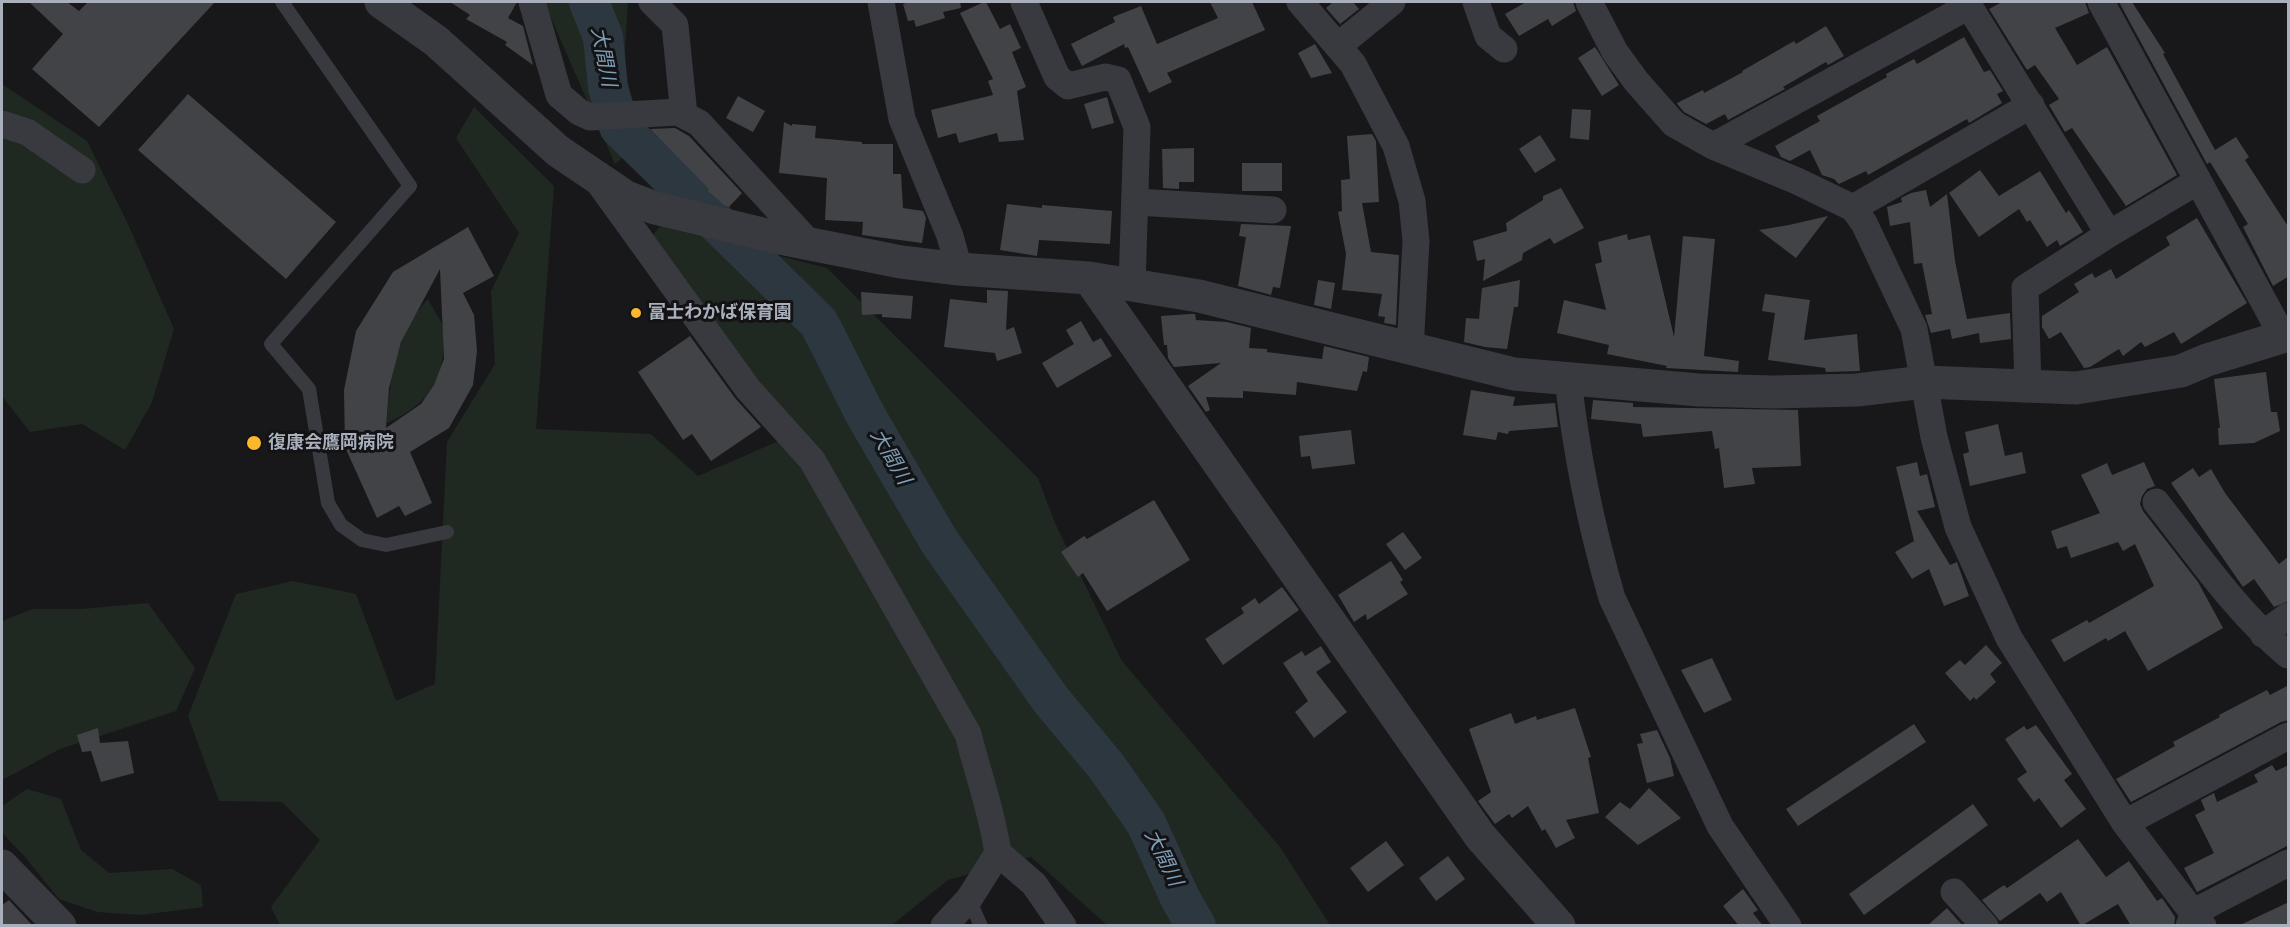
<!DOCTYPE html>
<meta charset="utf-8">
<style>
body{margin:0}
#map{position:relative;width:2290px;height:927px;overflow:hidden;background:#18181a;font-family:Manrope,sans-serif}
canvas{display:block}
.frame{position:absolute;inset:0;border:3px solid #a9afbb;pointer-events:none}
</style>
<div id="map">
<canvas width="2290" height="927"></canvas>
<div class="frame"></div>
</div>
<script>
const c = document.querySelector('canvas').getContext('2d');
c.lineJoin = 'round';
function fill(path, color) { c.fillStyle = color; c.fill(path, 'evenodd'); }
function stroke(path, color, width, dash) { c.strokeStyle = color; c.lineWidth = width; c.lineCap = dash ? 'butt' : 'round'; c.setLineDash(dash || []); c.stroke(path); }
function write(font, color, halo, rows, align = 'center') {
  c.font = font + ' Manrope,"Noto Sans JP",sans-serif'; c.lineWidth = 6; c.setLineDash([]); c.textBaseline = 'middle'; c.strokeStyle = halo; c.fillStyle = color; for (const [text, x, y, turn = 0] of rows) {
    c.save(); c.translate(x, y); c.rotate((+turn || 0) * Math.PI / 180); c.textAlign = isNaN(turn) ? turn : align; if (halo) c.strokeText(text, 0, 0); c.fillText(text, 0, 0); c.restore();
  }
}
const green = new Path2D(`
 M544 2H628L624 68 631 150 615 164Z
 M2 84 87 141 128 224 174 329 152 402 125 450 82 424 30 432 2 396Z
 M474 107 554 186 536 429 651 434 698 476 790 436 650 239 660 226 827 268 1038 478 1055 523 1122 661 1280 847 1330 925H1107L1031 857 948 880 892 925H280L271 907 320 840 282 802 219 801 188 716 236 594 293 581 356 594 396 701 435 684 447 442 495 364 491 291 519 233 456 138Z
 M428 299C432 307 438 315 442 324 444 329 443 336 443 342 445 384 423 407 387 423 389 380 397 332 428 299Z
 M148 603 195 668 176 711 60 749 2 780V621L33 609H82Z
 M27 789 61 799 81 850 109 873 172 869 201 885 203 907 141 915 97 912 59 899 25 857 4 835 2 830V806Z`);
const river = new Path2D(`
 M589 2 603 37 608 87 619 127 819 323 866 416 939 541 1051 700 1106 766 1146 823 1180 898 1196 926`);
const building = new Path2D(`
 M29 2H67L79 11 88 2H215L99 127 32 69 63 34Z
 M450 2H517L508 18 523 26 533 65 505 45 507 42 466 19 470 15Z
 M909 2H960L961 8 943 12 945 18 916 27 914 20 908 21 903 4Z
 M984 2H986L1000 29 1010 24 1021 48 1012 52 1026 87 1017 91 1024 140 999 142 997 133 959 143 956 133 938 138 931 110 993 95 988 81 993 79 960 13Z
 M1210 2H1252L1265 30 1167 73 1172 82 1149 93 1128 47 1125 48 1124 44 1082 66 1071 44 1115 22 1113 17 1141 6 1157 44 1218 18Z
 M1333 2H1353L1359 9 1340 24 1326 8Z
 M1526 2H1573L1576 11 1552 26 1548 19 1519 36 1505 14Z
 M2002 2H2085L2089 13 2055 28 2077 65 2107 47 2177 175 2126 206 2072 128 2065 132 2049 105 2059 99 2035 65 2027 70 1989 9Z
 M2119 2H2132L2165 53 2163 54 2215 150 2236 137 2249 157 2245 160 2289 228V276L2273 286 2243 227 2248 224 2210 162 2207 164Z
 M1826 26 1844 56 1828 65 1826 62 1783 87 1785 89 1728 120 1725 114 1706 124 1684 112 1678 105 1677 103 1703 90 1704 93 1743 72 1742 71 1794 41 1796 44Z
 M1964 37 1984 72 1990 70 2003 91 1997 94 2002 103 1969 123 1967 119 1868 175 1866 171 1839 184 1834 179 1822 175 1810 150 1790 161 1781 157 1775 146 1820 121 1817 116 1887 77 1886 74 1914 59 1917 64Z
 M1315 44 1332 73 1311 78 1298 53Z
 M1595 47 1619 85 1602 96 1578 58Z
 M188 94 336 222 286 279 138 150Z
 M738 96 765 111 753 132 726 118Z
 M1107 97 1114 123 1092 129 1084 104Z
 M1572 109 1591 110 1589 140 1570 138Z
 M784 122 792 126V124L816 126 815 138 862 142V144H893V174H901L903 208 923 211 926 218 922 243 862 235 863 222 825 220 827 178 779 173Z
 M675 128 689 136 742 193 729 207 724 205 708 191 709 189 650 129Z
 M1372 134 1376 141 1379 202 1362 203 1371 252 1399 255 1396 325 1384 323 1385 317 1378 316 1382 294 1342 290 1346 254 1338 212 1342 211 1341 180 1350 179 1347 136Z
 M1540 135 1556 160 1535 173 1519 149Z
 M1194 148V182H1179V189L1163 188 1162 149Z
 M1242 163H1282V191H1242Z
 M1980 170 1999 196 2040 171 2066 213 2069 210 2083 232 2060 246 2057 240 2047 247 2030 220 2027 222 2019 209 1979 237 1949 193Z
 M1561 188 1584 228 1554 244 1550 238 1523 253 1522 260 1483 281 1485 259 1477 261 1473 241 1507 231 1506 223 1543 200V196Z
 M1926 190 1930 207 1947 194 1955 261 1967 319 2010 313 2011 339 1980 343 1979 333 1952 339 1950 329 1931 333 1925 315 1932 314 1922 263 1914 264 1910 222 1890 226 1887 207 1902 202 1901 198 1911 193Z
 M1007 204 1042 208V205L1112 211 1110 244 1039 240 1037 256 1000 250Z
 M1828 216 1796 258 1759 230 1789 225Z
 M2197 218 2247 303 2181 344 2174 332 2145 347 2141 342 2123 356 2119 349 2090 367 2084 368 2061 332 2049 339 2042 327V316L2079 292 2074 284 2092 273 2095 278 2111 269 2116 279 2170 245 2166 237Z
 M1241 224 1291 226 1280 288 1273 287 1271 295 1238 286 1246 237 1239 236Z
 M468 227 494 276 463 293 474 315 477 351 473 385 449 428 410 452 432 503 405 516 399 506 377 518 345 447 344 390 356 331 393 272ZM440 269 444 359 434 385 421 404 386 428 389 388 401 342Z
 M1627 234 1628 240 1650 235 1674 337 1683 236 1715 239 1704 356 1739 361 1738 372 1666 368 1667 366 1607 354 1609 345 1557 333 1564 300 1606 310 1595 264 1602 262 1598 242Z
 M1318 280 1335 283 1331 309 1314 305Z
 M1520 280 1518 307H1514L1507 349 1485 347 1464 342 1466 318 1479 319 1482 288Z
 M987 290 1008 291 1006 330 1014 327 1022 353 997 361 995 353 944 347 950 299 987 303Z
 M861 292 913 296 911 319 882 317V314L862 315Z
 M1765 294 1810 300 1804 340 1857 334 1860 371 1826 372 1825 368 1768 360 1775 313 1762 311Z
 M1190 314H1195L1196 320 1227 322 1251 328 1249 348 1267 349V352L1322 359 1324 346 1369 357 1367 372 1363 371 1357 391 1297 382 1296 395 1243 391V398L1206 397 1210 410 1206 412 1188 386 1221 363 1174 367 1168 358 1167 345H1164L1161 316Z
 M1081 321 1093 342 1101 338 1112 356 1057 388 1042 363 1074 344 1066 330Z
 M690 336 735 398 761 427 711 461 692 434 683 440 638 372Z
 M2266 372 2271 412H2277L2280 431 2254 443 2219 445 2218 428H2220L2214 379Z
 M1471 390 1515 397 1513 406 1555 403 1558 427 1509 431 1508 434 1498 432 1496 440 1463 435Z
 M1593 400 1633 403V407L1798 410 1801 466 1752 468 1755 484 1724 488 1719 448 1715 449 1712 431 1643 437 1641 424 1591 419Z
 M1998 424 2005 456 2022 452 2026 473 1970 486 1963 454 1969 452 1965 432Z
 M1351 430 1355 464 1312 469 1310 456 1301 457 1299 436Z
 M1917 462 1920 476 1927 474 1935 507 1917 511 1950 565 1957 562 1969 596 1944 606 1929 569 1912 579 1895 552 1914 541 1896 467Z
 M2144 462 2155 486 2147 489 2142 496 2140 504 2143 511 2198 582 2223 628 2148 671 2125 631 2108 641 2106 638 2064 662 2051 640 2087 620 2089 623 2154 586 2135 544 2123 551 2118 542 2071 558 2067 546 2057 549 2051 531 2100 513 2081 475 2107 463 2112 475Z
 M2193 468 2199 477 2211 469 2225 493 2279 564 2289 556V601L2274 607 2254 579 2243 587 2171 483Z
 M1154 500 1190 560 1107 611 1083 573 1078 577 1061 552 1084 536 1087 539Z
 M1403 532 1422 558 1405 570 1386 544Z
 M1391 561 1403 580 1400 582 1408 594 1367 620 1366 614 1354 622 1338 595Z
 M1282 587 1299 610 1223 665 1205 639 1244 613 1241 608 1255 598 1259 604Z
 M1986 645 2002 663 1990 674 1996 682 1976 700 1974 697 1970 701 1945 673 1960 660 1965 665Z
 M1321 646 1331 662 1316 672 1347 712 1314 738 1295 712 1308 701 1283 663 1302 651 1305 656Z
 M1712 658 1732 700 1704 713 1681 670Z
 M2289 685V720L2281 722 2131 802 2116 779 2175 746 2173 742 2220 717 2219 715 2267 690 2270 695Z
 M1575 708 1591 757 1588 758 1599 813 1566 820 1575 838 1556 848 1545 829 1542 831 1528 806 1512 818 1509 814 1495 824 1478 801 1491 792 1469 729 1511 713 1515 724 1536 716 1537 720Z
 M1914 724 1926 742 1798 826 1786 809Z
 M2036 725 2072 774 2064 780 2086 809 2061 828 2039 798 2034 802 2017 779 2027 772 2005 739 2024 726 2027 730Z
 M98 728 100 743 128 741 134 773 101 782 91 751 82 752 77 735Z
 M1657 730 1670 758 1674 776 1647 783 1637 744 1643 743 1640 734Z
 M2272 765 2276 771 2289 765V845L2197 892 2184 868 2214 853 2195 815 2205 810 2201 800 2214 793 2217 802 2258 782 2254 775Z
 M1649 788 1681 818 1638 845 1605 817 1620 802 1630 809Z
 M1973 804 1988 825 1864 915 1849 894Z
 M2078 839 2106 877 2129 861 2157 901 2162 898 2169 908 2175 917 2174 926H2131L2118 904 2081 926 2061 892 2047 902 2040 893 2000 921 1982 900 2004 885 2007 888Z
 M1386 841 1404 865 1368 892 1350 868Z
 M1448 856 1465 879 1436 901 1419 878Z
 M1743 889 1758 910 1753 913 1763 926H1739L1723 906Z
 M9 900 33 926H2V905Z
 M2289 902V926H2238Z
 M1947 908 1963 926H1927Z`);
const service = new Path2D(`
 M282 2 410 186 271 344 309 389 328 503 341 525 362 540 386 545 447 532
 M969 899 981 926`);
const minor = new Path2D(`
 M532 2 559 95 579 112 590 117 678 112 699 123 810 244
 M652 2 675 25 684 115
 M881 2 902 119 950 236 959 269
 M1024 2 1057 77 1068 86 1105 77 1118 80 1137 127 1132 286
 M1300 2 1353 64 1396 146 1412 201 1416 241 1410 350
 M1476 2 1488 36 1504 49
 M1589 2 1615 52 1636 81 1674 124 1713 146 1797 181 1853 208 1864 223 1914 329 1934 437 1958 527 2009 638 2125 823 2203 926
 M2101 2 2283 337
 M1338 46 1392 2
 M2 124 27 132 82 170
 M1713 146 1969 6 2109 234
 M600 184 748 389 812 460 968 734C978 774 992 812 998 853L969 899 944 926
 M1136 202 1273 210
 M1853 208 2031 105
 M1568 378C1576 453 1591 526 1612 598L1720 826 1788 926
 M2028 387 2025 288 2109 234 2198 181
 M2156 502C2198 555 2236 612 2288 655
 M2263 634 2288 616
 M2125 823 2288 736
 M998 853 1034 884 1063 926
 M1954 892 1985 926
 M2189 926 2194 912 2288 863`);
const tertiary = new Path2D(`
 M381 2 436 41 558 151 626 197 655 208 775 237 901 262 959 269 1089 278 1199 296 1514 374 1699 390 1773 392 1857 390 1924 382 2076 388 2181 371 2207 360 2288 335
 M1089 278 1480 836 1559 926
 M2 866 60 926`);
const markers = [
 [636,313,6,"#fdb72d"],
 [254,443,8,"#fdb72d"]
];
const poiNames = [
 ["富士わかば保育園",648,313],
 ["復康会鷹岡病院",268,443]
];
const waterNames = [
 ["大間川",603,57,79],
 ["大間川",890,457,60],
 ["大間川",1163,858,64]
];
fill(green, '#1f2921');
stroke(river, '#2d373f', 40);
fill(building, '#424347');
stroke(service, '#383a3f', 14);
stroke(minor, '#383a3f', 27);
stroke(tertiary, '#383a3f', 33);
for (const [x, y, r, color] of markers) { const dot = new Path2D(); dot.arc(x, y, r, 0, 2 * Math.PI); c.fillStyle = color; c.fill(dot); stroke(dot, '#131315', 2); }
write('bold 18px', '#a9afbb', '#131315', poiNames, 'left');
write('italic 20px', '#7e9db7', '#131315', waterNames);
</script>
